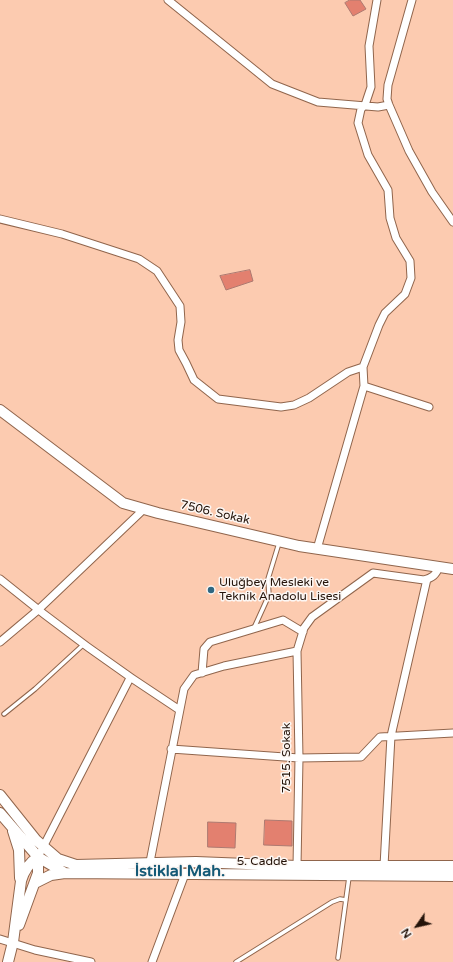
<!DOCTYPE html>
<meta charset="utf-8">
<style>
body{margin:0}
#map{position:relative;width:453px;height:962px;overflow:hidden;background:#fccbb0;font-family:"Varela Round",sans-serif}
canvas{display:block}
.north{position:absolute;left:397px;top:906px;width:40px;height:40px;-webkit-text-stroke:3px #fcf7f4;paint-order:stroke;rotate:236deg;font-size:11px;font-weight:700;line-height:16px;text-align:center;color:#241309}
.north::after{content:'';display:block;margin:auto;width:14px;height:18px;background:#241309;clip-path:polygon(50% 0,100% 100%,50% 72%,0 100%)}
</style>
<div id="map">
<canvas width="453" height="962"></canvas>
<div class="north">N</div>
</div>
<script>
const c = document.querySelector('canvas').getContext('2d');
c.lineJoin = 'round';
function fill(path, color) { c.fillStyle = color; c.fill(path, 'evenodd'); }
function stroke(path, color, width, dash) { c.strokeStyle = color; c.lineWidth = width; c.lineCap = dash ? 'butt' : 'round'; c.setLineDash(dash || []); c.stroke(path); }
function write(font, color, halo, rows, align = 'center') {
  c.font = font + ' "Varela Round",sans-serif'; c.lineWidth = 3; c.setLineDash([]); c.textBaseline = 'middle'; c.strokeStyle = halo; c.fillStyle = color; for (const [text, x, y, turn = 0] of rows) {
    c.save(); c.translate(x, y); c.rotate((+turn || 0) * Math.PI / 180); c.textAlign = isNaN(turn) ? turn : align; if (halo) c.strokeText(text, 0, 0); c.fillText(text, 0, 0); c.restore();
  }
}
const building = new Path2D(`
 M350 0H360L366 9 353 16 345 3Z
 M250 270 253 281 226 290 220 276Z
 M265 820 292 821V846L264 845Z
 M208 822 236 823 235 848 208 847Z`);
const lane = new Path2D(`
 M254 628 269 595 268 579 279 543
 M4 714 35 689 84 644
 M338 958 349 877
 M236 962 332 902 340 899 346 900`);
const street = new Path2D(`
 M168 0 272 84 318 102 378 107 389 105
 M412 0 388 85 387 99 389 105 409 151 432 192 453 222
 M0 219 62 234 139 259 157 271 180 306 181 322 178 340 179 350 186 363 194 380 218 399 281 407 294 405 309 398 348 372 363 367
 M364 386 429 407
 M317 549 364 386 363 367 379 325 385 313 405 294 411 278 410 261 396 238 390 218 388 190 368 155 358 123 361 109 365 105 371 87 369 46 377 0
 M0 579C57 626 116 669 178 709
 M0 642 38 610 144 509
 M202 673 204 649 210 642 283 620 303 632
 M171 749 299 758 361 757 380 737 453 733
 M38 857 130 678
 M297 866 299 758 297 651 304 628 312 617 373 573 424 580C432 578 436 575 439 567
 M384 866 391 736 427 579
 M149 867 184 689 194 675 224 666 297 651
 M0 939 35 950 91 962
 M152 962 185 874`);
const secondary = new Path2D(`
 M0 410 123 503 158 513 299 546 453 569
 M0 795 36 840 58 859 76 865 196 862 297 866H453
 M0 813 38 857 65 873 453 876
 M13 831 19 850 20 878
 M35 883 51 875 65 873
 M19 925 38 873V857
 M8 962 13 942 21 881C24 870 29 863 38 857`);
const markers = [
 [211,590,4,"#2f6781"]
];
const streetNames = [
 ["7506. Sokak",215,513,13],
 ["7515. Sokak",287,758,-90],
 ["5. Cadde",262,862]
];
const poiNames = [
 ["Uluğbey Mesleki ve",219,583],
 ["Teknik Anadolu Lisesi",219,597]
];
const districtNames = [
 ["İstiklal Mah.",180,872]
];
fill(building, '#e3806f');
stroke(building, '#ad7970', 1);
stroke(lane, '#90654c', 5.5);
stroke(street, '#90654c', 9);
stroke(secondary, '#90654c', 12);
stroke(lane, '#fff', 3.5);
stroke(street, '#fff', 7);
stroke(secondary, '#fff', 10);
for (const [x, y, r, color] of markers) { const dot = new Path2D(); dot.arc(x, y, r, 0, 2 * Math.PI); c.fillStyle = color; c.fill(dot); stroke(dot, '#fcf7f4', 1.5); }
write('12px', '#241309', '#fcf7f4', streetNames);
write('12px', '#241309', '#fcf7f4', poiNames, 'left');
write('bold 16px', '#145976', '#fcf7f4', districtNames);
</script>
